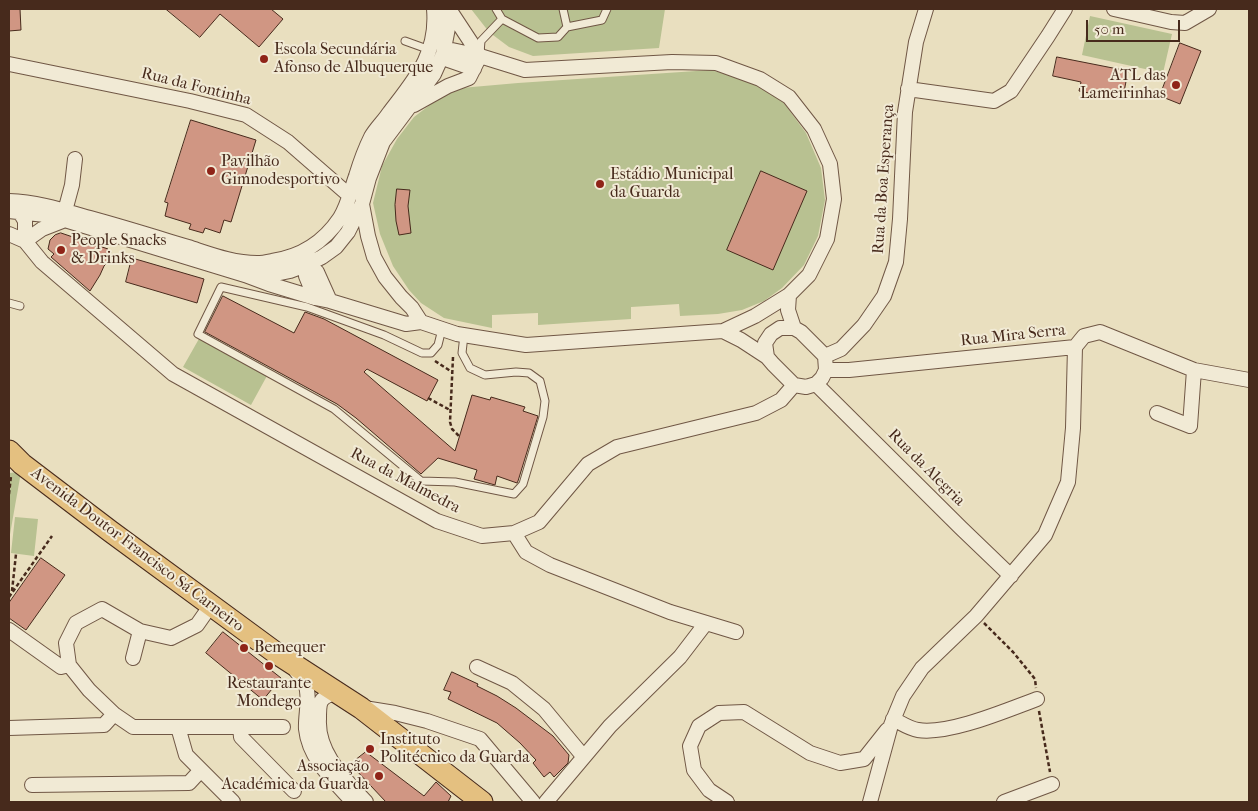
<!DOCTYPE html>
<meta charset="utf-8">
<style>
body{margin:0}
#map{position:relative;width:1258px;height:811px;overflow:hidden;background:#e9dfbf;font-family:"IM FELL French Canon",serif}
canvas{display:block}
.frame{position:absolute;inset:0;border:10px solid #472a1c;pointer-events:none}
.scale{position:absolute;left:1086px;top:20px;width:94px;height:22px;box-sizing:border-box;border:2px solid #472a1c;border-top:0;padding-left:6px;font-size:15px;line-height:18px;white-space:nowrap;color:#472a1c;-webkit-text-stroke:4px #f1ead5;paint-order:stroke}
</style>
<div id="map">
<canvas width="1258" height="811"></canvas>
<div class="frame"></div>
<div class="scale">50 m</div>
</div>
<script>
const c = document.querySelector('canvas').getContext('2d');
c.lineJoin = 'round';
function fill(path, color) { c.fillStyle = color; c.fill(path, 'evenodd'); }
function stroke(path, color, width, dash) { c.strokeStyle = color; c.lineWidth = width; c.lineCap = dash ? 'butt' : 'round'; c.setLineDash(dash || []); c.stroke(path); }
function write(font, color, halo, rows, align = 'center') {
  c.font = font + ' "IM FELL French Canon",serif'; c.lineWidth = 4; c.setLineDash([]); c.textBaseline = 'middle'; c.strokeStyle = halo; c.fillStyle = color; for (const [text, x, y, turn = 0] of rows) {
    c.save(); c.translate(x, y); c.rotate((+turn || 0) * Math.PI / 180); c.textAlign = isNaN(turn) ? turn : align; if (halo) c.strokeText(text, 0, 0); c.fillText(text, 0, 0); c.restore();
  }
}
const green = new Path2D(`
 M471 9H665L659 48 533 56 509 47 489 32Z
 M1090 16 1172 34 1163 73 1082 55Z
 M711 70 757 83 783 102 806 133 821 168 825 200 818 236 804 265 782 288 764 301 742 310 718 314 680 316 679 304 631 307V319L538 325V313L492 315V328L444 318 421 303 409 290 393 266 380 234 373 203 382 166 397 139 414 117 435 101 461 88 518 83Z
 M200 337 268 374 251 405 183 367Z
 M21 472 9 540V473Z
 M15 517 38 519 34 556 11 553Z`);
const building = new Path2D(`
 M9 9H20L21 30 9 31Z
 M166 9H271L283 19 259 47 220 14 200 37Z
 M1180 43 1201 51 1180 104 1160 96Z
 M1057 57 1128 71 1124 92 1114 90 1113 98 1079 91 1081 82 1053 76Z
 M191 120 256 140 231 222 224 220 220 233 205 228 203 233 189 229 191 224 165 216 168 203 165 202Z
 M761 171 807 191 773 270 727 250Z
 M397 189 410 190 408 206 411 233 399 235 396 221 395 205Z
 M61 233 108 249 107 251 111 252 107 263 104 266 100 275 90 291 51 257 54 254 48 249 50 240 55 235Z
 M132 258 204 279 197 303 126 282Z
 M223 296 294 333 305 312 324 319 438 380 427 401 367 369 364 372 455 451 472 395 490 400 491 397 525 407 523 411 538 416 518 481 517 483 497 476 495 485 474 479 477 470 438 458 421 474 356 418 337 404 205 332Z
 M41 558 65 575 26 630 9 618V603Z
 M223 632 281 678 263 700 206 653Z
 M452 672 478 684 477 686 497 696 516 708 553 736 569 755 568 763 554 777 550 772 544 777 533 763 536 760 520 743 497 723 448 699 451 692 444 690Z
 M366 752 424 796 436 782 451 796 448 802H386L355 769 361 762 357 759Z`);
const path = new Path2D(`
 M453 357 450 422 452 429 459 436
 M435 361 452 372
 M428 398 450 410
 M9 494 11 476
 M12 591 16 554
 M9 597 52 536
 M984 623 1013 652 1035 679 1036 688
 M1039 711 1050 772`);
const lane = new Path2D(`
 M496 9 502 19 538 38 558 37 567 27 563 9
 M567 27 602 20 607 9
 M405 41 430 50
 M480 53 481 41 502 19
 M9 303 20 306
 M442 329 438 345 431 353H422L384 335 307 307 221 287 198 334 334 409 421 481 455 482 514 494 523 484 543 417 545 401 540 381 529 373 516 372 485 375 470 368 462 353 464 335`);
const street = new Path2D(`
 M1114 9 1171 22 1185 23 1209 9
 M443 54 448 60 474 69
 M9 64 190 101 246 115 288 142 350 196
 M908 89 994 101 1011 91 1048 36 1065 9
 M414 105 448 86 469 78 480 56 452 50 443 54
 M9 201C38 202 62 210 90 218 123 227 155 237 188 247 210 254 233 263 257 263 262 263 267 262 272 261 300 257 324 242 340 218 348 205 351 190 356 176 360 163 365 149 371 137 376 128 384 121 389 113 415 79 438 54 434 9
 M362 204 368 236 374 257 385 277 401 297 412 308 421 322
 M20 205 19 211 25 221V241
 M9 211 45 215 65 220 245 275 266 276 290 271 306 265 322 257 336 247 348 232 362 204 369 178 383 142 434 74 443 54 448 28 447 9
 M65 211 72 185 75 159
 M9 234 25 241 42 262 173 374 437 521 482 536 514 533 539 522 588 464 617 447 756 413 781 400 794 385
 M25 241 42 229 65 220
 M303 259 306 265V276L315 298
 M306 265 317 272 330 301
 M245 275 269 284 315 298 330 301 406 324 421 322 457 334 526 345 723 331 755 316 789 295 809 275 827 239 834 199 830 164 814 129 789 97 760 79 716 63 672 62 525 70 480 56 449 9
 M789 295 788 310 794 328
 M723 331 741 340 767 357 773 364 794 385 806 387 816 384 822 378 826 370 825 356 801 332 794 328H780L771 334 765 343 767 357
 M825 356 841 349 864 325 884 296 896 262 900 219 905 112 916 42 926 9
 M826 370H849L1075 347 1084 336 1100 332 1194 370 1249 380
 M816 384 961 528 1011 576
 M1157 413 1190 426 1194 370
 M514 533 526 552 550 565 670 612 736 632
 M211 605 197 625 171 638 140 631 102 609 76 623 66 643 69 665 89 690 114 714 133 727H283
 M9 630 61 667 69 665
 M133 658 140 631
 M477 667 512 683 544 709 583 756
 M296 671C299 675 303 679 305 683 311 697 305 715 306 729 309 759 334 781 353 802
 M335 692C319 699 319 701 319 719 317 753 345 779 366 802
 M364 708 395 713 427 721 480 739 533 802
 M893 719C901 723 910 729 918 730 949 735 1007 710 1037 699
 M178 727 186 755 233 802
 M240 727 241 737 294 791
 M9 728 104 725 114 714
 M32 785 189 783 201 770
 M546 802 610 726 680 657 706 623
 M727 802 709 790 694 770 690 746 699 726 719 713 744 712 810 753 840 763 864 759 887 730
 M870 802 891 725 903 696 922 668 976 616 1045 535 1068 482 1073 428 1075 347
 M1004 802 1052 784`);
const primary = new Path2D(`
 M9 451 22 464 110 531 276 653 361 708 482 802`);
const markers = [
 [264,59,5,"#8f2418"],
 [1176,85,5,"#8f2418"],
 [211,171,5,"#8f2418"],
 [600,184,5,"#8f2418"],
 [61,250,5,"#8f2418"],
 [244,648,5,"#8f2418"],
 [269,666,5,"#8f2418"],
 [370,749,5,"#8f2418"],
 [379,776,5,"#8f2418"]
];
const poiNames = [
 ["Escola Secundária",274,50],
 ["Afonso de Albuquerque",274,68],
 ["ATL das",1166,76,"right"],
 ["Lameirinhas",1166,94,"right"],
 ["Pavilhão",221,162],
 ["Gimnodesportivo",221,180],
 ["Estádio Municipal",610,175],
 ["da Guarda",610,193],
 ["People Snacks",71,241],
 ["& Drinks",71,259],
 ["Bemequer",254,648],
 ["Restaurante",269,684,"center"],
 ["Mondego",269,702,"center"],
 ["Instituto",380,740],
 ["Politécnico da Guarda",380,758],
 ["Associação",369,767,"right"],
 ["Académica da Guarda",369,785,"right"]
];
const streetNames = [
 ["Rua da Fontinha",196,87,14],
 ["Rua da Boa Esperança",884,179,-86],
 ["Rua Mira Serra",1013,336,-6],
 ["Rua da Alegria",926,468,45],
 ["Rua da Malmedra",405,481,28],
 ["Avenida Doutor Francisco Sá Carneiro",137,550,37]
];
fill(green, '#b8c191');
fill(building, '#d09683');
stroke(building, '#472a1c', 1);
stroke(lane, '#705745', 9);
stroke(street, '#705745', 16);
stroke(primary, '#472a1c', 23);
stroke(path, '#472a1c', 2.5, [4, 2.5]);
stroke(lane, '#f1ead5', 7);
stroke(street, '#f1ead5', 14);
stroke(primary, '#e4c080', 21);
for (const [x, y, r, color] of markers) { const dot = new Path2D(); dot.arc(x, y, r, 0, 2 * Math.PI); c.fillStyle = color; c.fill(dot); stroke(dot, '#f1ead5', 2); }
write('16px', '#472a1c', '#f1ead5', poiNames, 'left');
write('16px', '#472a1c', '#f1ead5', streetNames);
</script>
